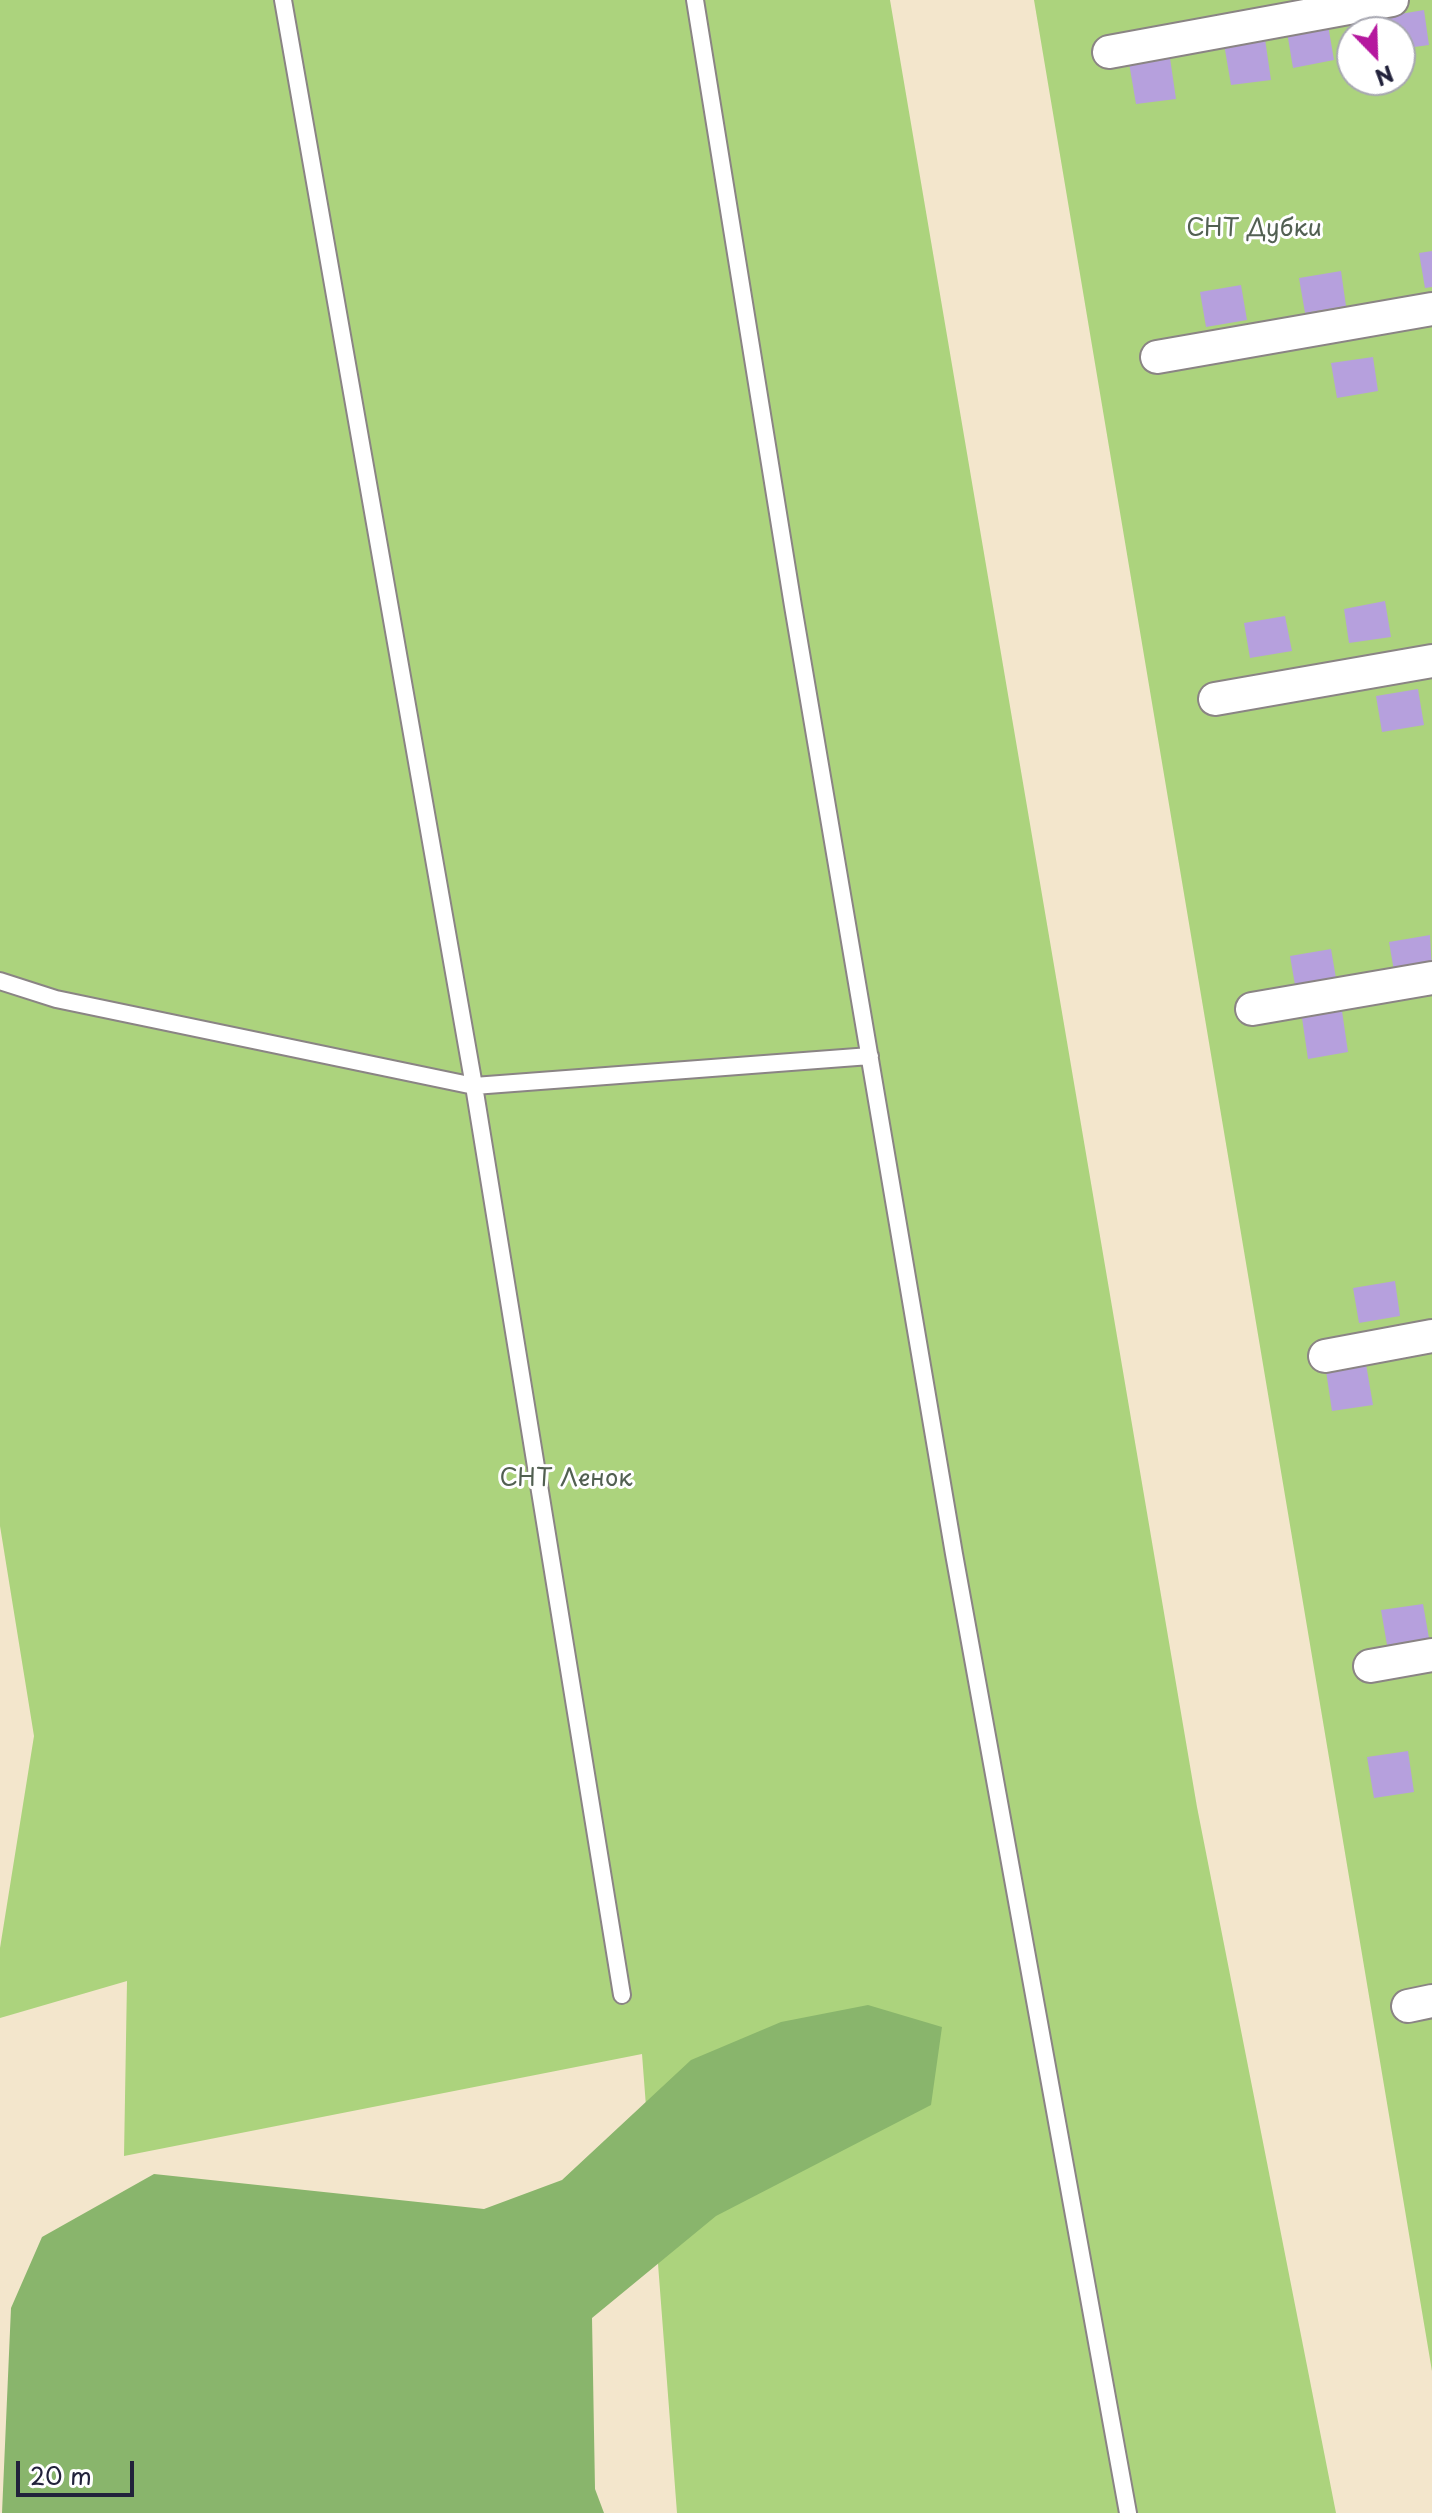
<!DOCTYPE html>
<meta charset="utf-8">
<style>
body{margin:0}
#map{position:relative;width:1432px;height:2513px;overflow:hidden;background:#f3e6cc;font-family:"Playpen Sans",sans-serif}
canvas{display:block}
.north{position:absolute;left:1336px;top:16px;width:80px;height:80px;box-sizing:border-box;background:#fff;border:2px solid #a7a7b1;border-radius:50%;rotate:157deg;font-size:22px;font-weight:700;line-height:32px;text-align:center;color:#22223b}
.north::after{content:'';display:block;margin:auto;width:28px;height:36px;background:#b5179e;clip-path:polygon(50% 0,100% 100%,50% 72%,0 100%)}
.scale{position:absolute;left:16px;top:2461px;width:118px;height:36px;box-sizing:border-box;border:4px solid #22223b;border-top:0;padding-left:10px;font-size:24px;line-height:28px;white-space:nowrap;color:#22223b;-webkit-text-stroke:6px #fff;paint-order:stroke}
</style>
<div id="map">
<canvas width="1432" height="2513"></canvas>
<div class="north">N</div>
<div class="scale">20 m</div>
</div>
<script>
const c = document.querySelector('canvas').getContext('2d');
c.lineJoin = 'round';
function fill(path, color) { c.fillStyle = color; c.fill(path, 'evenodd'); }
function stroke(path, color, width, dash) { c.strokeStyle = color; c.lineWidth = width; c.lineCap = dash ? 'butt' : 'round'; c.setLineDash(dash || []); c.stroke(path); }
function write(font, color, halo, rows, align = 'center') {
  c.font = font + ' "Playpen Sans",sans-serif'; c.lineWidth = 6; c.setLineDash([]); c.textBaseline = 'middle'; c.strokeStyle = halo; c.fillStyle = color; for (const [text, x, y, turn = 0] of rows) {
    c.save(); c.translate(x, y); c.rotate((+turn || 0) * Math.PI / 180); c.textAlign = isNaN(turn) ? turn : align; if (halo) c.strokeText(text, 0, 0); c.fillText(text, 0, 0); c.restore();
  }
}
const green = new Path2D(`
 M0 0H890L1197 1807 1336 2513H677L642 2054 124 2156 127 1981 0 2018V1948L34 1736 0 1526Z
 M1034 0H1432V2371ZM1352 32H1400V80H1352Z`);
const forest = new Path2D(`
 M868 2005 942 2027 931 2105 716 2216 592 2318 595 2489 604 2513H2L11 2308 42 2237 154 2174 484 2209 562 2180 691 2060 781 2022Z`);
const building = new Path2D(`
 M1424 10 1429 45 1400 49V32H1385L1382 17Z
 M1328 25 1334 60 1293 68 1287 32Z
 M1265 39 1271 80 1231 85 1224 44Z
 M1170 58 1176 99 1136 104 1129 63Z
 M1432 251V287L1425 288 1419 253Z
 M1341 271 1346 306 1305 313 1299 278Z
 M1241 285 1247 320 1206 327 1200 292Z
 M1373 357 1378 391 1337 398 1331 363Z
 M1385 601 1391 637 1349 643 1344 609Z
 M1285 616 1292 651 1250 658 1244 623Z
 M1418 689 1424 725 1382 732 1376 696Z
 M1430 935 1432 971 1395 977 1389 942Z
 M1331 949 1337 984 1296 991 1290 956Z
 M1342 1011 1348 1052 1308 1059 1302 1018Z
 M1395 1281 1400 1316 1359 1323 1353 1288Z
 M1366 1364 1373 1405 1332 1411 1326 1371Z
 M1423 1604 1429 1638 1387 1645 1381 1610Z
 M1408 1751 1414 1792 1374 1798 1367 1757Z`);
const lane = new Path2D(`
 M283 0 474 1086 622 1995
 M695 0 793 606 954 1554 1128 2513
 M0 981 56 999 474 1086 870 1056`);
const street = new Path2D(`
 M1109 52 1392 0
 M1157 357 1432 309
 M1215 699 1432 661
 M1252 1009 1432 978
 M1325 1356 1432 1336
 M1370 1666 1432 1655
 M1408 2006 1432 2001`);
const parkNames = [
 ["СНТ Дубки",1254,229],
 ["СНТ Ленок",566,1479]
];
fill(green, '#acd37d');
fill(forest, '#89b56c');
fill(building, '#b6a0dd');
stroke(lane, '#8a8484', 20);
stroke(street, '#8a8484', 36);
stroke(lane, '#fff', 16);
stroke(street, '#fff', 32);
write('24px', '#526052', '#fff', parkNames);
</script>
